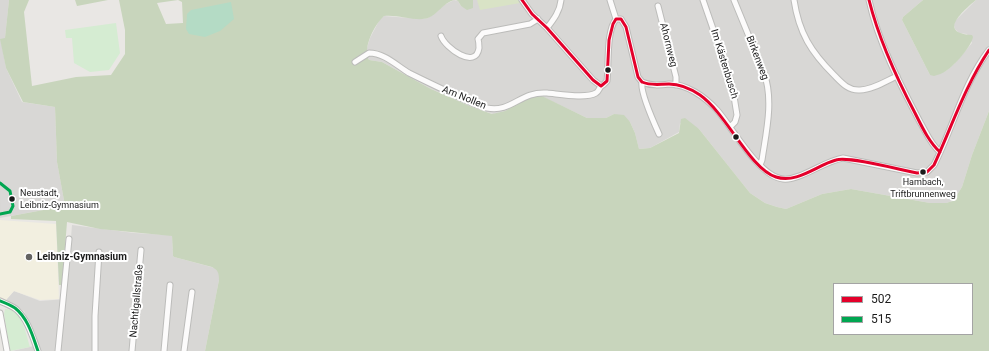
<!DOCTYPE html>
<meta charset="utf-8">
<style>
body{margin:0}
#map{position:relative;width:989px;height:351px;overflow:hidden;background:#e9e7e4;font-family:Roboto,sans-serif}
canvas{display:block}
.legend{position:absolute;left:833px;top:283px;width:140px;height:52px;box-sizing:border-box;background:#fff;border:1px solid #a4a4a4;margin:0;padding:5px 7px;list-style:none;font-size:12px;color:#1b1b1b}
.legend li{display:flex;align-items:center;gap:8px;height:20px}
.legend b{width:20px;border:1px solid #a4a4a4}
</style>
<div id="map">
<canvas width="989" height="351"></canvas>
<ul class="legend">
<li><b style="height:5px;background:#e4002b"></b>502</li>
<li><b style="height:5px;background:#00a651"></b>515</li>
</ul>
</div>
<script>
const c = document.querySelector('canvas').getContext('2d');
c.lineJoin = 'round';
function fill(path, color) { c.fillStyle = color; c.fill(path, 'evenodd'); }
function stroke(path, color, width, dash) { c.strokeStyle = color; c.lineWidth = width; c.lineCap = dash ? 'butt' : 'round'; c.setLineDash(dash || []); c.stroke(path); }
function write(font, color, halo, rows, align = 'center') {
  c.font = font + ' Roboto,sans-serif'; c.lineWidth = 4; c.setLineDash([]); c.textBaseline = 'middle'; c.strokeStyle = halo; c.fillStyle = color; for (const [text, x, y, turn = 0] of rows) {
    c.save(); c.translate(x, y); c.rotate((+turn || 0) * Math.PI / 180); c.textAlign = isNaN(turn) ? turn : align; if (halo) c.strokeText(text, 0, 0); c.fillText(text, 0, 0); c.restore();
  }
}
const residential = new Path2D(`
 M0 0H9L5 39 1 40 6 68 22 102 55 107 57 162 65 206 0 218Z
 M454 0 458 1 461 6 473 8V0H923L903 17 902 20 930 75 946 71 954 64 972 43 967 34 959 33 955 29 954 25 955 21 976 0H989V111L972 155 962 187 953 201 946 203H930L851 189 822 194 786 209 777 207 765 203 750 193 699 129 680 123 679 132 650 148 639 149 635 133 630 122 614 114 606 118H587L541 96 528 97 505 111 493 114 472 107 431 89 382 62 369 60 367 56V48L370 38 380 19 384 16 422 19 428 18 444 5Z
 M72 225 134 233 170 235 172 236 173 256 174 257 215 268 219 272V280L205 351H12L38 345 31 325 24 311 6 300 14 291 40 301 66 299Z`);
const education = new Path2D(`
 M0 220 56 224 59 299 40 300 14 291 6 300 0 298Z`);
const grass = new Path2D(`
 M477 0H518L520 3 480 10Z`);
const forest = new Path2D(`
 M9 0H29L24 12 32 86 76 77 111 75 125 54V30L119 0H454C443 3 438 14 428 18 416 22 397 14 384 16 375 24 362 48 369 60L382 62 431 89 472 107 492 114 505 111 528 97 542 96 587 118H606L614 114 624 115 630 122 635 133 639 149 650 148 679 133 681 119 685 118 699 129 750 193 765 203 777 207 786 209 822 194 851 189 930 203H946L953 201 962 187 972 155 989 111V351H205L219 280C219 273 218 270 212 267L174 257 173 256 172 236 100 229 67 222 62 285H59L56 221 11 219V216L65 206 57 162 55 107 23 102 6 68 0 39 5 38ZM178 0 182 2 183 23 166 24 157 3ZM834 284H972V334H834Z
 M75 0H108L77 6Z
 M456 0H473V8L467 10 461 6 458 1Z
 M923 0H976C963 11 937 33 972 35L973 37C971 47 955 65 946 71 943 73 938 75 934 76L930 75 902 20 903 17Z`);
const park = new Path2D(`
 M116 23 120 53 109 70 90 72 74 63 72 38H66L65 30Z
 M5 309C22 309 26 334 30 347L10 351 4 314Z`);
const pitch = new Path2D(`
 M231 2 234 19 220 31 205 37 189 34 186 29 187 14 191 10Z`);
const parking = new Path2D(`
 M0 189 9 192 11 208 3 211 1 210Z`);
const minor = new Path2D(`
 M522 0 532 14 547 28 593 80 601 86 603 85 607 81C609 65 606 31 616 19H621L626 27 638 77 642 82
 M610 0 616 19
 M703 0 729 75 733 90 737 115 735 122 730 127
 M734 0 764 73C774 100 766 133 762 160L760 165
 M794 0C799 33 811 52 834 75 841 82 848 91 860 90 872 90 886 81 897 76
 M869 0C878 42 900 84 920 122 926 132 931 145 940 152
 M658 6 676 77V85
 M547 28C554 19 560 11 561 0
 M441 36C445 48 476 70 479 48 479 45 479 42 478 39L483 33 530 24 538 19
 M355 62 369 53C384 53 396 65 409 73 425 81 442 89 459 97 468 101 477 106 487 108 512 113 520 91 547 93 559 94 586 99 596 93 599 91 599 89 601 86
 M642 82C651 86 660 85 669 84 687 84 705 97 717 110 732 127 759 177 783 179 799 181 824 161 843 158L917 173 927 172 934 165C953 128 963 84 989 50
 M642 82C640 92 654 123 659 134
 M0 301C6 304 13 306 17 310 28 320 33 338 38 351
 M0 313 7 351
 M58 351 69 239
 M95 351V316L99 252
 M132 351 141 250
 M164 351 170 285
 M184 351 192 292`);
const bus1 = new Path2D(`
 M522 0 532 14 547 28 593 80 601 86 607 81 609 40 613 24 616 19H621L626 27 638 77 642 82
 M869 0C879 40 896 77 915 113 922 127 929 142 940 152
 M642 82C651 86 659 84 669 84 680 84 691 89 700 95 727 114 749 168 776 177 797 184 817 165 836 160 849 156 901 170 917 173L927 172 934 165C952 126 965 86 989 50`);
const bus2 = new Path2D(`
 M0 183 10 191 13 206 10 212 0 214
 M0 301C5 303 10 305 15 308 28 318 33 337 38 351`);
const markers = [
 [608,70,3.5,"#1b1b1b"],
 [736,137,3.5,"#1b1b1b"],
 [923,172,3.5,"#1b1b1b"],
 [12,199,3.5,"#1b1b1b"],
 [29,257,4,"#636261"]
];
const busNames = [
 ["Hambach,",923,183],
 ["Triftbrunnenweg",923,195],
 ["Neustadt,",20,194,"left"],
 ["Leibniz-Gymnasium",20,206,"left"]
];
const streetNames = [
 ["Ahornweg",668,45,76],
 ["Birkenweg",757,58,69],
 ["Im Kästenbusch",724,64,73],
 ["Am Nollen",464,98,22],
 ["Nachtigallstraße",137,301,-85]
];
const poiNames = [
 ["Leibniz-Gymnasium",37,257]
];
fill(residential, '#d8d7d5');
fill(education, '#f2efe0');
fill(grass, '#d9e3c6');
fill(forest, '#c8d5bc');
fill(park, '#d5ecd2');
fill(pitch, '#b4dbc5');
fill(parking, '#d9d8d7');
stroke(minor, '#bcbcba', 7);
stroke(minor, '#fcfbfb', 5);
stroke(bus1, '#e4002b', 3);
stroke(bus2, '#00a651', 3);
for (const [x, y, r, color] of markers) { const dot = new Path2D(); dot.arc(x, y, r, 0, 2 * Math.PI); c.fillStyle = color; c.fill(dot); stroke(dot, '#fff', 1.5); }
write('9px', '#1b1b1b', '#fff', busNames);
write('10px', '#1b1b1b', '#fff', streetNames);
write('bold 10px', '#1b1b1b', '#fff', poiNames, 'left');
</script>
